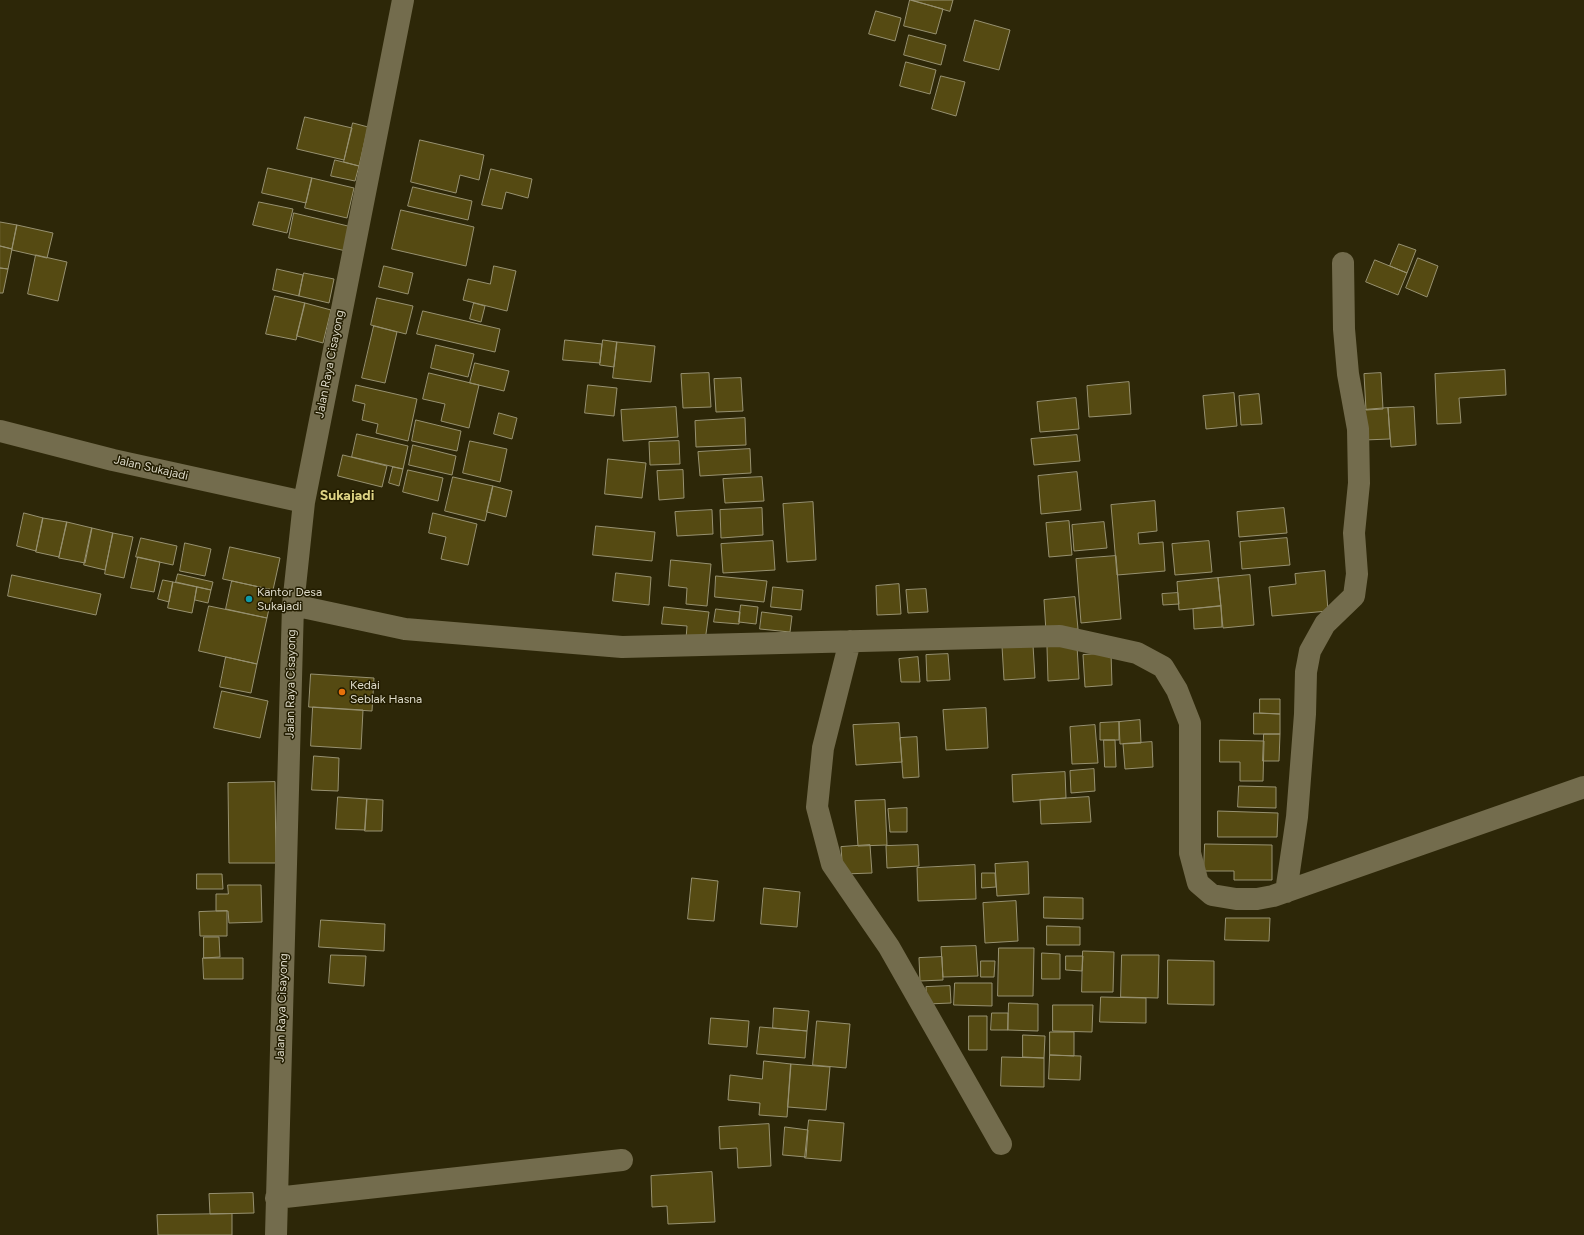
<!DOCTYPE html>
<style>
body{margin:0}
canvas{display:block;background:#2d2708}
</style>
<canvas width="1584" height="1235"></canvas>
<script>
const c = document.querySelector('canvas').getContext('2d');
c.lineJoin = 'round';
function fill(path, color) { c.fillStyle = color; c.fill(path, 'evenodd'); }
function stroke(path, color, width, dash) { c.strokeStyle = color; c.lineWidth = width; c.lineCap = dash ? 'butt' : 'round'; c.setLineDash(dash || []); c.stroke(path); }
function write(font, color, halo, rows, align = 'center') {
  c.font = font + ' Figtree,sans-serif'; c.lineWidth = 3; c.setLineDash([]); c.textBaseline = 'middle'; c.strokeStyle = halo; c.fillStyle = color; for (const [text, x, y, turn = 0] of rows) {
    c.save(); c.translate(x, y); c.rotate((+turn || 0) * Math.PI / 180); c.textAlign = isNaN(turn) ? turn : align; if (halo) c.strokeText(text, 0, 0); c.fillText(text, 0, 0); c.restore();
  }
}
const building = new Path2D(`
 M910 0 943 9 936 34 904 26Z
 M912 0H953L950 11Z
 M876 11 901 18 895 41 869 34Z
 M975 20 1010 30 999 70 964 61Z
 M909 35 946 45 941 65 904 55Z
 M906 62 936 70 930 94 900 86Z
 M941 76 965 82 956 116 932 109Z
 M305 117 352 128 344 160 297 149Z
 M353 123 368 127 359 166 344 162Z
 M420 140 484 155 479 180 460 175 456 193 411 182Z
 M335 160 359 166 355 181 331 176Z
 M268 168 312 178 306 203 262 193Z
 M491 169 532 179 528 198 506 192 502 209 482 205Z
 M312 178 354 188 347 218 305 208Z
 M413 187 472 201 468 220 408 206Z
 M259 202 293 209 287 233 253 225Z
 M401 210 474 227 466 266 392 249Z
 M294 213 352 227 346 251 289 238Z
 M0 222 17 225 12 249 0 246Z
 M17 225 53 233 47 258 12 250Z
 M1399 244 1416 250 1407 273 1390 266Z
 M0 246 12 249 8 269 0 268Z
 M36 255 67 262 58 301 28 294Z
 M1418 258 1438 266 1427 297 1406 288Z
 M1375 260 1407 273 1398 295 1366 282Z
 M384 266 413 273 408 294 379 287Z
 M494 266 516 271 507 311 463 300 468 279 490 284Z
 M0 268 8 269 3 293H0Z
 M277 269 303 275 299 296 273 290Z
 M304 273 334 279 329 303 299 296Z
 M275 296 305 303 296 340 266 334Z
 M377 298 413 306 406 334 371 325Z
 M305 303 331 310 323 343 297 336Z
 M474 303 485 306 481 322 470 319Z
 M423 311 500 329 495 352 417 334Z
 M374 326 397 332 385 383 362 378Z
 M565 340 602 344 600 363 563 360Z
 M603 340 617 342 614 367 600 365Z
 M617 342 655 346 651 382 613 378Z
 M436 345 474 354 468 377 431 368Z
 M475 363 509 371 504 391 470 383Z
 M1505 370 1506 395 1459 398 1461 423 1437 424 1435 374Z
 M429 373 479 385 469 428 441 421 445 404 423 399Z
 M709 373 711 407 683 408 681 374Z
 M1381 373 1383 409 1366 410 1364 374Z
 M741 378 743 411 716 412 714 379Z
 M1129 382 1131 414 1089 417 1087 386Z
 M356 385 417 399 408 441 376 433 378 424 362 420 365 404 353 401Z
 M588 385 617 388 614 416 585 413Z
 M1234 393 1237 426 1206 429 1203 396Z
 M1259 394 1262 424 1241 425 1239 396Z
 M1076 398 1079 429 1040 432 1037 402Z
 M676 407 678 437 623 441 621 410Z
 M1414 407 1416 445 1391 447 1388 408Z
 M1388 408 1390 439 1364 440 1363 410Z
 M499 413 517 418 512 439 494 434Z
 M745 418 746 445 696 447 695 421Z
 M416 420 461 431 457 451 412 441Z
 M357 434 408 446 403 469 352 457Z
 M1077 435 1080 461 1034 465 1031 439Z
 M470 441 507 449 500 482 463 473Z
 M679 441 680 464 650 465 649 442Z
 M413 445 456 456 452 475 409 465Z
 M750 449 751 473 700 476 698 452Z
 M343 455 387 466 382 487 338 476Z
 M608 459 646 463 642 498 605 494Z
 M393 467 403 469 399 486 389 483Z
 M408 470 443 478 438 501 403 492Z
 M683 470 684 498 659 500 657 471Z
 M1077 472 1081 510 1041 514 1038 476Z
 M453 477 493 486 485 521 445 511Z
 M762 477 764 501 725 503 723 479Z
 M493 486 512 491 506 517 487 512Z
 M1155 501 1157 531 1138 533 1139 544 1163 542 1165 571 1117 575 1111 505Z
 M813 502 816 560 787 562 783 504Z
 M762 508 763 535 721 538 720 510Z
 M1284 508 1287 533 1239 537 1237 512Z
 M712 510 713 534 677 536 675 512Z
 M24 513 43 518 36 551 17 546Z
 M433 513 477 524 468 565 441 559 446 537 429 533Z
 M43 518 67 522 59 557 36 552Z
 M1069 521 1072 555 1049 557 1046 523Z
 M67 522 92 528 85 563 59 558Z
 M1104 522 1107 548 1074 551 1072 525Z
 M596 526 655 532 652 561 593 555Z
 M92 528 113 533 105 570 84 565Z
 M113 533 133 537 124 578 105 574Z
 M141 538 177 546 173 565 136 557Z
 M1287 538 1290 565 1242 569 1240 542Z
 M773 541 775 570 723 573 721 544Z
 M1209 541 1212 572 1175 575 1172 544Z
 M185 543 211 549 205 576 180 571Z
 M230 547 280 558 273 590 223 579Z
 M1116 556 1121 619 1081 623 1076 559Z
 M138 557 160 562 154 592 131 588Z
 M671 560 711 564 707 606 686 604 687 588 669 586Z
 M1325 571 1328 611 1272 616 1269 587 1296 584 1295 574Z
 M616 573 651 577 649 605 613 601Z
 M178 574 213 582 211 590 176 582Z
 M12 575 101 594 96 615 8 596Z
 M1250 575 1254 625 1223 628 1218 578Z
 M716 576 767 581 764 602 715 597Z
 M1218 578 1221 606 1179 610 1177 582Z
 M163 580 173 582 169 602 158 599Z
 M232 581 273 590 267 618 226 609Z
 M173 582 197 587 192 613 168 608Z
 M899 584 901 614 877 615 876 586Z
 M197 587 211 590 208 603 195 600Z
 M773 587 803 590 801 610 771 607Z
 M926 589 928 612 908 613 906 590Z
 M1178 593 1179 604 1163 605 1162 594Z
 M1075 597 1078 629 1046 632 1044 600Z
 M741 605 758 607 756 624 739 622Z
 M209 606 267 618 257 664 199 651Z
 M1221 606 1222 627 1194 629 1193 609Z
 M664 607 709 612 705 641 686 639 687 626 662 624Z
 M716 609 740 612 739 624 714 622Z
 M762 612 792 616 790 632 760 629Z
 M1033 645 1035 678 1004 680 1002 646Z
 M1077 646 1079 679 1048 681 1047 647Z
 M1111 653 1112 685 1085 687 1083 655Z
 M948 654 950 680 927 681 926 655Z
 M226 657 257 664 251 693 220 687Z
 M918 657 920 682H901L899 659Z
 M311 674 374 678 372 711 309 707Z
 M222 691 268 701 260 738 214 728Z
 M1260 699H1280V714L1260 713Z
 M313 707 363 710 361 749 311 746Z
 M986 708 988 748 946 750 943 710Z
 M1254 713 1280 714V734H1254Z
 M1140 720 1141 743 1120 744 1119 722Z
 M1119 722V740H1100V723Z
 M899 723 902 762 856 765 853 725Z
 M1095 725 1098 763 1072 764 1070 727Z
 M1264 734H1280L1279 761H1263Z
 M917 737 919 777 903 778 900 738Z
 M1104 740H1115L1116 767H1105Z
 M1220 740 1264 741 1263 781H1240V762H1220Z
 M1152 742 1153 767 1125 769 1123 744Z
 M314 756 339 758 338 791 312 790Z
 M1094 769 1095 791 1071 793 1070 771Z
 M1065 772 1066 798 1013 802 1012 775Z
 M275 782 276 863H229L228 783Z
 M1239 786 1276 787V808L1238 807Z
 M338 797 367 799 365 830 336 829Z
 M1089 797 1091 822 1041 824 1040 800Z
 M367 799 383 800 382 831H365Z
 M885 800 887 845 858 846 855 801Z
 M907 808V832H890L888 809Z
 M1218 811 1278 813 1277 837H1218Z
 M1205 844 1272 845V880H1234V871H1204Z
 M870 845 872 873 843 874 841 847Z
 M918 845 919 866 887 868 886 846Z
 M1028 862 1029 894 997 896 995 864Z
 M975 865 976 899 918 901 917 868Z
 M982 873H995L996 887 982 888Z
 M197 874H222L223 889H197Z
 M692 878 718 881 714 921 688 919Z
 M228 885H261L262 922 229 923 228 911H216V894H228Z
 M764 888 800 892 797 927 761 924Z
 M1044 897 1083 898V919L1044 918Z
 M1016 901 1018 941 985 943 983 903Z
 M227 911V936H200L199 912Z
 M1226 918H1270L1269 941 1225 940Z
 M321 920 385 924 384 951 319 947Z
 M1047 926 1080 927V945H1047Z
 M204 937H219L220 957 204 958Z
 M976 946 978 976 943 977 941 947Z
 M999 948H1034L1033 996H998Z
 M1083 951 1114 952 1113 992H1082Z
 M1042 953 1060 954V979H1042Z
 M331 955 366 956 364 986 329 983Z
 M1122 955H1159L1158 998 1121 997Z
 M1066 956H1083L1082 971 1066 970Z
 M942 957 943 980 920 981 919 958Z
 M203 958H243V979H204Z
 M1168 960 1214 961V1005L1168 1004Z
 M981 961H995L994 977H981Z
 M955 983H992V1006L954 1005Z
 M950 986 951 1003 927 1004 926 987Z
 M1101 997 1146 998V1023L1100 1022Z
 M1009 1003 1038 1004V1031L1008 1030Z
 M1053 1005H1093L1092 1032 1053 1031Z
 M774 1008 809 1011 807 1031 773 1028Z
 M992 1013H1008V1030H991Z
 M969 1016H987V1050H969Z
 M711 1018 749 1021 747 1047 709 1044Z
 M817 1021 850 1024 846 1068 813 1065Z
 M760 1027 807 1031 805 1058 757 1054Z
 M1050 1032H1074V1056L1050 1055Z
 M1023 1035 1045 1036 1044 1058 1023 1057Z
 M1050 1055 1081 1056 1080 1080 1049 1079Z
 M1002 1057 1044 1058V1087L1001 1086Z
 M764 1061 791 1064 787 1117 759 1115 760 1103 728 1100 730 1075 762 1079Z
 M791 1064 830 1067 826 1110 788 1107Z
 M809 1120 844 1123 841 1161 805 1158Z
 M769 1124 771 1166 738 1168 737 1148 720 1149 719 1127Z
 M785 1127 808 1130 806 1157 783 1155Z
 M712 1172 715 1222 668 1224 667 1206 652 1207 651 1176Z
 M253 1193 254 1213 210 1214 209 1194Z
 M232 1214V1235H158L157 1215Z`);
const minor = new Path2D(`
 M0 431 113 460 304 502
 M293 605 405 629 622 647 1060 636 1137 653 1163 667 1177 690 1190 723V853L1198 883 1212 895 1236 899H1257L1273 896 1584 787
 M850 641 823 748 817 807 832 864 889 947 1001 1144
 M1286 892 1297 817 1305 714 1306 672 1310 651 1325 624 1354 596 1357 574 1354 533 1359 483 1358 429 1348 374 1344 329 1343 263
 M276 1198 622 1160
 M276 1235 293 605 304 502 403 0`);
const markers = [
 [249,599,4,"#0f9aa8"],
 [342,692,4,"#e8710a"]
];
const streetNames = [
 ["Jalan Raya Cisayong",330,364,-79],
 ["Jalan Sukajadi",151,468,13],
 ["Jalan Raya Cisayong",291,684,-89],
 ["Jalan Raya Cisayong",282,1008,-88]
];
const poiNames = [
 ["Kantor Desa",257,592],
 ["Sukajadi",257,606],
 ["Kedai",350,685],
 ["Seblak Hasna",350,699]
];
const quarterNames = [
 ["Sukajadi",347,496]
];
fill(building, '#554a12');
stroke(building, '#979170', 1);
stroke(minor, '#736c4d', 22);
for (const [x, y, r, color] of markers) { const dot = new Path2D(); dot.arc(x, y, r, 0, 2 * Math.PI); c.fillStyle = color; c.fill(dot); stroke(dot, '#231d00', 1.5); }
write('12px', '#dfdccb', '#231d00', streetNames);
write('12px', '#dfdccb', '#231d00', poiNames, 'left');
write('bold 14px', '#dfd485', '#231d00', quarterNames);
</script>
